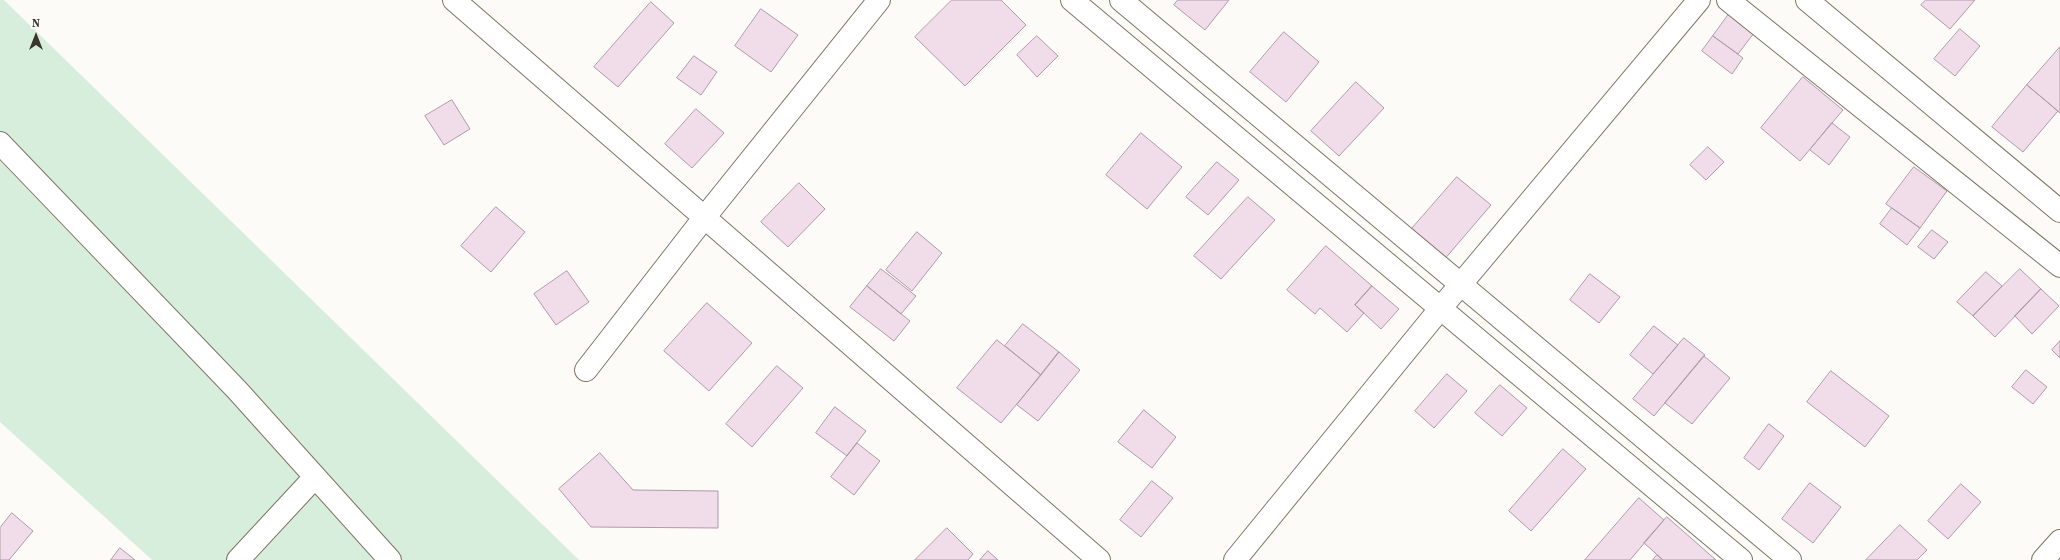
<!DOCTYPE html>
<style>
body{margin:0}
#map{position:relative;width:2060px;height:560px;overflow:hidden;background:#fdfbf7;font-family:"Source Serif 4",serif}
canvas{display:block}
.north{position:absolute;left:16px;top:16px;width:40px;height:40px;-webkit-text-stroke:3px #fdfbf7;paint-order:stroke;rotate:0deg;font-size:11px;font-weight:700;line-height:16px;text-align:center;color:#3a352d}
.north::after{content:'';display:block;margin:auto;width:14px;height:18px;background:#3a352d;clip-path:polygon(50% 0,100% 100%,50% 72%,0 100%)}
</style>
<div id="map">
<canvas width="2060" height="560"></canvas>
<div class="north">N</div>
</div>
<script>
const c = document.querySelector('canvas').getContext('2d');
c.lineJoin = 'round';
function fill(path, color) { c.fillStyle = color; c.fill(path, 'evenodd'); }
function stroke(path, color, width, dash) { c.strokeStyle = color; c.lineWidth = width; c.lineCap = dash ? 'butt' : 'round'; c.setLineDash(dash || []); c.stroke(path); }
const green = new Path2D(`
 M0 0H4L579 560H152L0 422Z`);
const building = new Path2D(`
 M952 0H1001L1026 25 965 86 915 37Z
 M1178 0H1229L1205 30 1174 5Z
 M1926 0H1975L1950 29 1921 5Z
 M651 2 674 23 618 87 594 67Z
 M761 9 798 35 771 72 735 46Z
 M1729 14 1754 33 1738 54 1713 36Z
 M1960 29 1980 46 1955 76 1934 59Z
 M1284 32 1319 62 1286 102 1250 72Z
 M1037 36 1058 56 1037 77 1017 55Z
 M1713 36 1743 58 1732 74 1702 51Z
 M2060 47V113L2027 85Z
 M694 56 717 72 701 95 677 78Z
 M1803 77 1843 110 1800 161 1761 128Z
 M1356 82 1384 108 1339 156 1311 131Z
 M2027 85 2058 111 2023 152 1992 127Z
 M452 100 470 129 444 145 425 116Z
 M696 109 724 133 692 168 665 144Z
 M1832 123 1850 137 1829 165 1810 150Z
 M1141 133 1182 167 1147 209 1106 175Z
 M1708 147 1724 162 1706 180 1690 165Z
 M1217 162 1239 180 1208 215 1186 197Z
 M1914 167 1947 191 1920 228 1886 204Z
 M1457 177 1491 205 1443 261 1409 232Z
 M799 183 825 209 788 247 761 222Z
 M1248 197 1275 220 1221 279 1194 256Z
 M496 207 525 232 491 272 461 246Z
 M1892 208 1920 228 1907 245 1880 224Z
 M1932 230 1948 242 1934 259 1918 247Z
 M917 232 942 253 912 291 886 270Z
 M1326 246 1372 286 1355 305 1364 313 1347 332 1320 308 1315 314 1287 290Z
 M881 269 916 296 901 314 867 286Z
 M2020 269 2041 289 1995 337 1973 316Z
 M567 271 589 302 556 325 534 294Z
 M1986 272 2002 286 1973 316 1957 302Z
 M1590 274 1620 297 1599 323 1570 300Z
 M867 286 910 321 894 341 850 307Z
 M1372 286 1399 309 1381 329 1355 305Z
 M2041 289 2059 306 2032 334 2015 316Z
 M707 303 752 343 709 391 664 351Z
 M1023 324 1059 352 1041 375 1005 346Z
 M1654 326 1678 345 1653 374 1630 355Z
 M1684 338 1705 355 1654 416 1633 399Z
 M997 340 1041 375 1001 423 957 388Z
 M2060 341V358L2052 350Z
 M1059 352 1080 370 1038 421 1017 405Z
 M1704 356 1730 378 1692 424 1665 403Z
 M777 366 803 388 752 447 726 424Z
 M2026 370 2047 387 2033 404 2012 387Z
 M1831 371 1889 416 1865 447 1807 402Z
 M1447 374 1467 391 1434 428 1415 411Z
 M1500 385 1527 408 1502 436 1475 413Z
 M835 407 866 431 847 456 816 433Z
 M1144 410 1176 437 1152 468 1118 442Z
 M1769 424 1784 436 1759 470 1744 458Z
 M857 443 880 461 854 495 831 477Z
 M1563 449 1586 469 1531 531 1509 511Z
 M600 453 633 490 718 491V528L591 527 559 489Z
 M1152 481 1173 498 1141 537 1120 520Z
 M1810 483 1841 507 1813 543 1782 519Z
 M1961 484 1981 502 1948 539 1928 521Z
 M1639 498 1664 520 1630 560H1585Z
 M12 513 33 531 9 560H0V528Z
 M1667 517 1716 560H1663L1644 543Z
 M1900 525 1927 550 1917 560H1866Z
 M947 528 973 554 968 560H915Z
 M120 548 135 560H111Z
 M988 551 998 560H980Z
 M1657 555 1663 560H1653Z`);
const minor = new Path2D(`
 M454 0 1099 560
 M1072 0 1741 560
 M1121 0 1790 560
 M1728 0 2060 266
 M1807 0 2060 211
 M0 143 237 390 390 560
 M586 370 704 218 879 0
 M238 560 315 477
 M1235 560 1440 309 1699 0
 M2043 560 2060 541`);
fill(green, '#d8eedd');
fill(building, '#f1dcea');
stroke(building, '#ae9aa8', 1);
stroke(minor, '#7f7563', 24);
stroke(minor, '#fff', 22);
</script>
